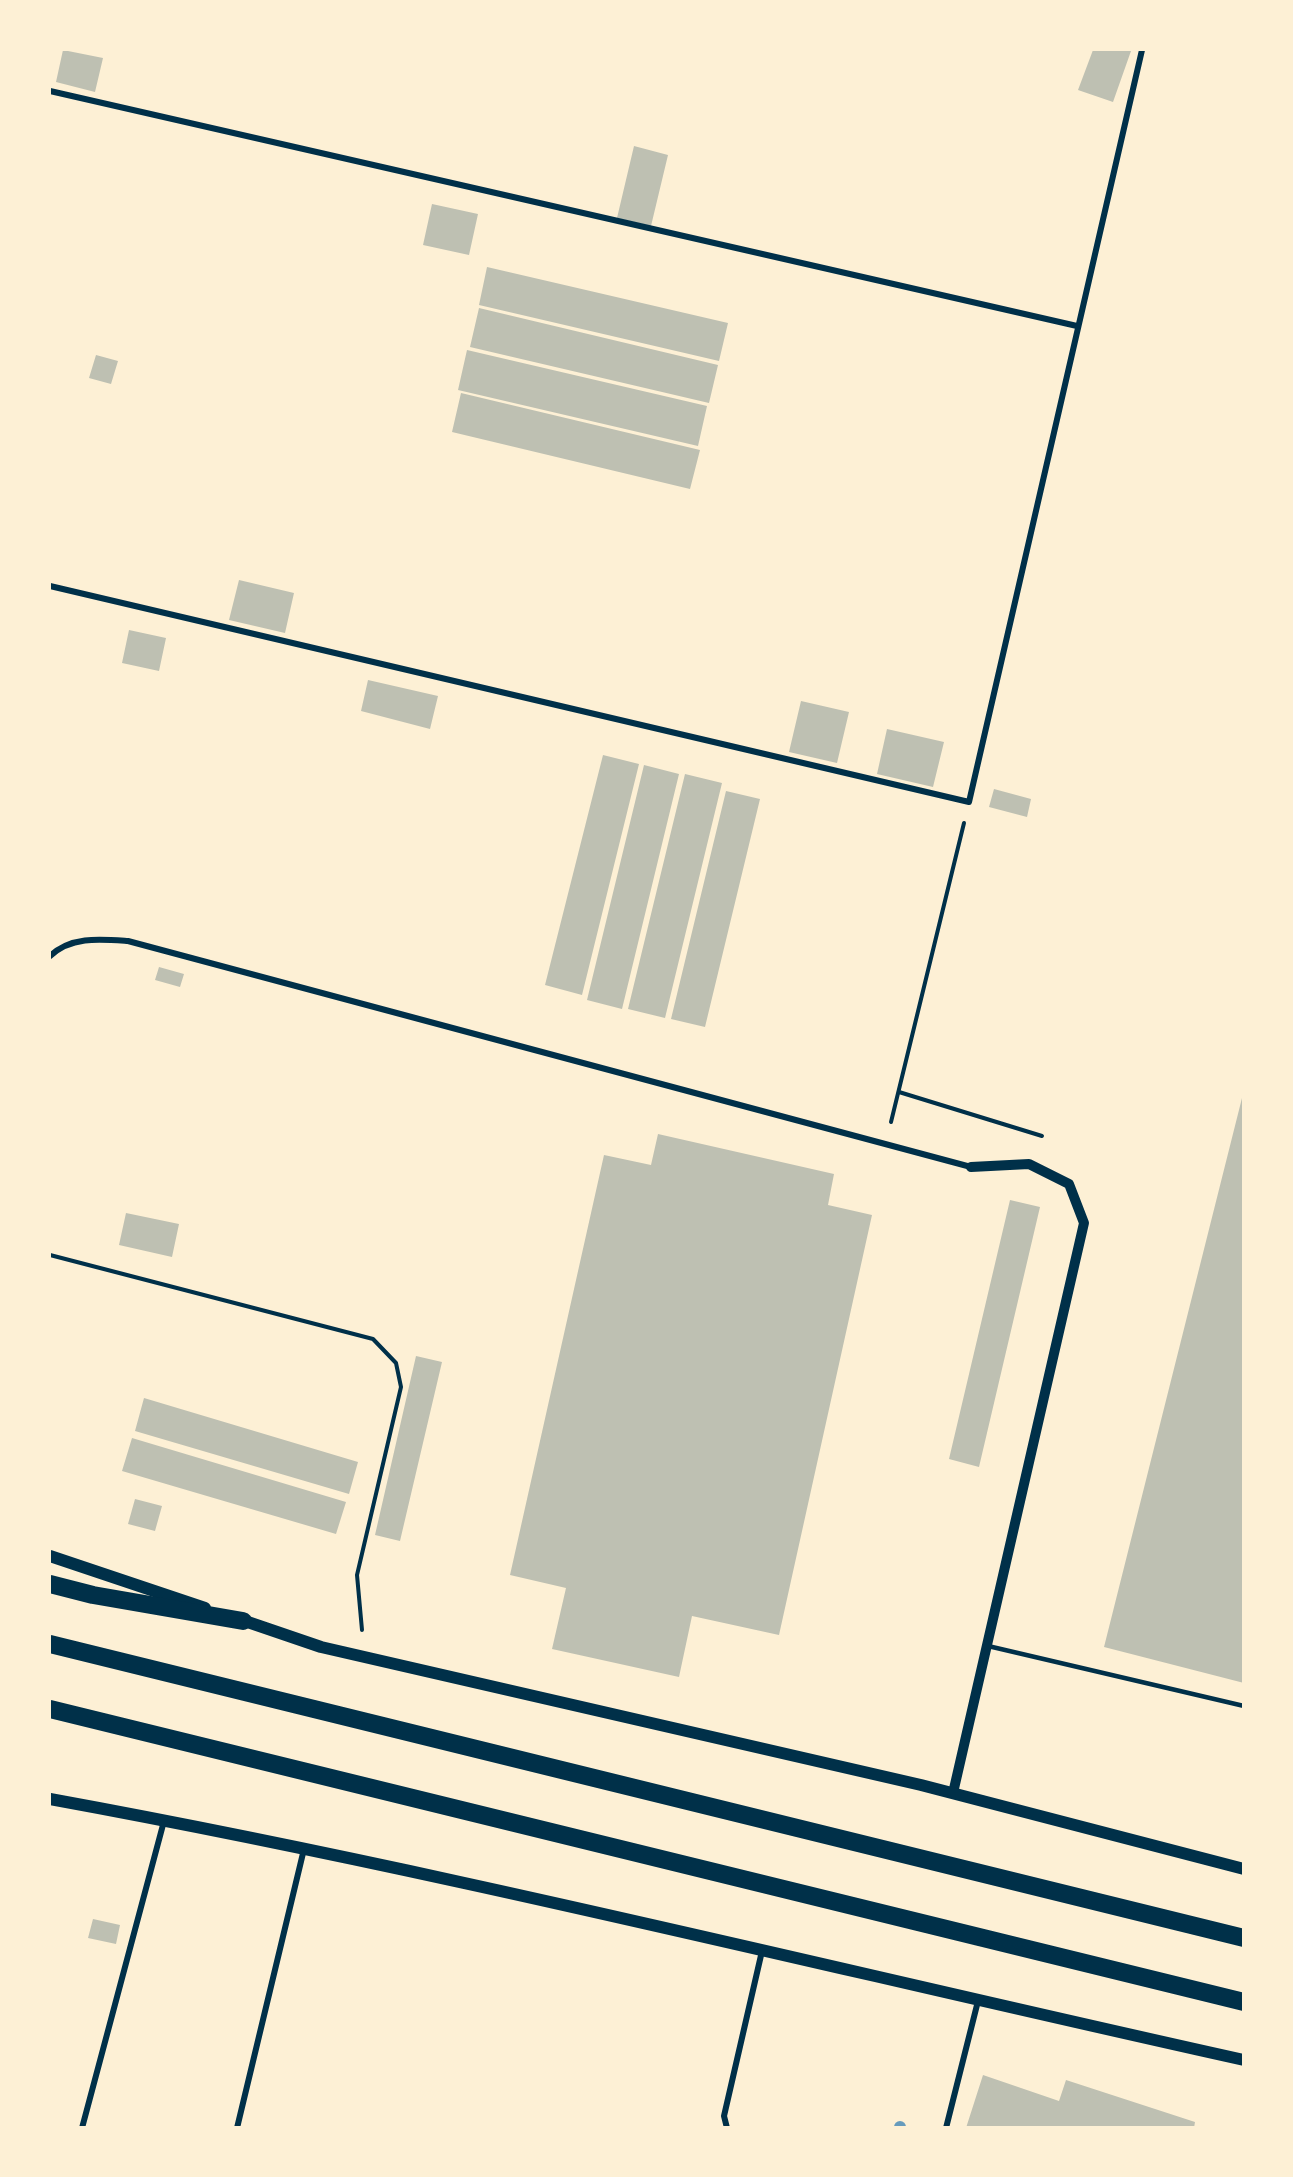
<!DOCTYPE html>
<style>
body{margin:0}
#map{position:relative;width:1293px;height:2177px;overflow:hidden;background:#fdf0d5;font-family:"Fira Sans Condensed",sans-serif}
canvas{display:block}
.frame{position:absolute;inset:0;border:51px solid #fdf0d5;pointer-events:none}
</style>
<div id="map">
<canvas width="1293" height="2177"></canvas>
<div class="frame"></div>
</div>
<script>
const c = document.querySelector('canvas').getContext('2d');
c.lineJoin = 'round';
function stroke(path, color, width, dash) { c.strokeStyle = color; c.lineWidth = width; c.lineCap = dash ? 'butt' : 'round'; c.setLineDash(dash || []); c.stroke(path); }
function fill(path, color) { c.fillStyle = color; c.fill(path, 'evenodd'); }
const stream = new Path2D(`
 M900 2128V2127`);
const building = new Path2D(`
 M63 50 103 58 95 92 56 82Z
 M1093 50 1131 51 1113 102 1078 90Z
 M634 146 668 155 651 226 617 218Z
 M432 204 478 214 469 255 423 245Z
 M487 267 728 323 719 361 479 305Z
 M479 308 718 365 709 403 470 347Z
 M467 350 707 406 698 446 458 390Z
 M96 355 118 361 111 384 89 378Z
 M461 393 700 450 690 489 452 432Z
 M239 580 294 593 285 633 229 620Z
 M129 630 166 638 159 671 122 663Z
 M368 680 438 696 430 729 361 711Z
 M801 701 849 712 837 763 789 752Z
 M887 729 944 742 933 787 877 774Z
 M603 755 639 764 582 995 545 985Z
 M644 765 679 774 622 1009 587 1000Z
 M685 774 722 783 665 1018 628 1009Z
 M994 789 1031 799 1027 817 989 807Z
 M726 791 760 799 705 1027 671 1019Z
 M159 967 184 974 180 987 155 980Z
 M1243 1094H1244V1683L1104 1647Z
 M658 1134 834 1174 828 1205 872 1215 779 1635 692 1616 679 1677 552 1649 566 1588 510 1575 604 1155 651 1165Z
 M1010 1200 1040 1207 979 1467 949 1459Z
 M126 1213 179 1224 172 1257 119 1245Z
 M416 1356 442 1362 400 1541 375 1535Z
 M144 1398 358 1462 349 1494 135 1431Z
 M132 1438 346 1502 336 1534 122 1471Z
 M135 1499 162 1506 155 1531 128 1524Z
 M93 1919 120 1925 116 1944 88 1938Z
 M983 2075 1059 2101 1066 2080 1195 2122 1194 2128H966Z`);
const path = new Path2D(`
 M899 1092 1042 1136
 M891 1122 964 823
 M50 1255 373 1339 396 1363 401 1387 357 1575 362 1630`);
const service = new Path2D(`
 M988 1646 1244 1706`);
const minor = new Path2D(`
 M50 91 1077 326
 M50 586 969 802 1142 50
 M50 956C71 936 100 939 128 941L971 1167
 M82 2128 164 1821
 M237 2128 304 1849
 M727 2128 724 2116 762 1951
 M946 2128 978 2001`);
const tertiary = new Path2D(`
 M953 1793 1084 1223 1069 1184 1029 1164 971 1167`);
const secondary = new Path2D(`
 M50 1556 205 1608
 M236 1618 321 1647 921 1785 1244 1869
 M50 1799C450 1872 846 1972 1244 2060`);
const motorway = new Path2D(`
 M50 1584 93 1595 243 1621
 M50 1644 1244 1938
 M50 1709 1244 2002`);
stroke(stream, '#669bbc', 12);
fill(building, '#bec0b2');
stroke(path, '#003049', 4);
stroke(service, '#003049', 4.5);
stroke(minor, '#003049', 6);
stroke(tertiary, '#003049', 10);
stroke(secondary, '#003049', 12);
stroke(motorway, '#003049', 18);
</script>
